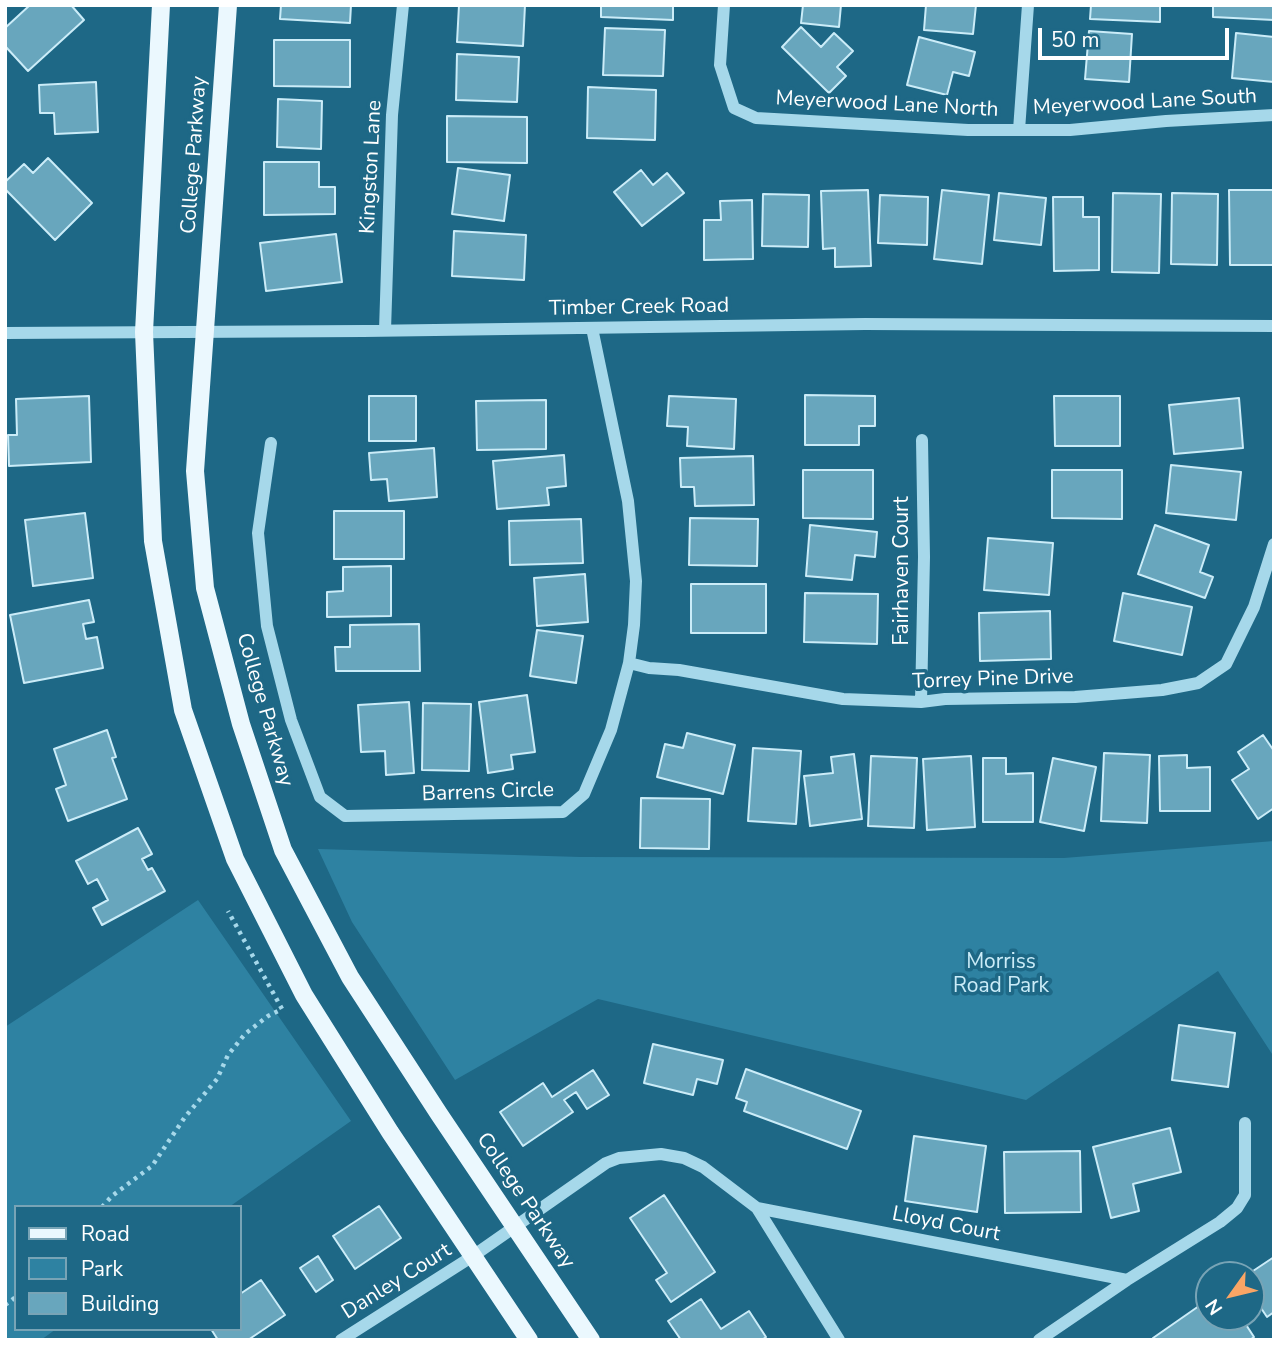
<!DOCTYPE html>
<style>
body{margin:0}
#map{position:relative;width:1279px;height:1345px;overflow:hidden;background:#1e6886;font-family:"Nunito Sans",sans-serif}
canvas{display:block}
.frame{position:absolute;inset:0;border:7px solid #fff;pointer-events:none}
.legend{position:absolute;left:14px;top:1205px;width:228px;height:126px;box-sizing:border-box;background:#1e6886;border:2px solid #78a4b6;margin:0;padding:9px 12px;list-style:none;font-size:21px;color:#fff}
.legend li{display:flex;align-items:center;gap:14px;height:35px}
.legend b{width:35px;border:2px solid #78a4b6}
.north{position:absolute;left:1195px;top:1261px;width:70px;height:70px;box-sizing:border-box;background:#1e6886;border:2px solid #78a4b6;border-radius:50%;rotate:236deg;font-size:19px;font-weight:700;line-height:28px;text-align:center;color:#fff}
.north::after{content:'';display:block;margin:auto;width:24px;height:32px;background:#f9a565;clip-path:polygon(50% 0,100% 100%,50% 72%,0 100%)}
.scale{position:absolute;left:1038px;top:28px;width:191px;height:32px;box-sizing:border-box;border:4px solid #fff;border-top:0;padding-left:9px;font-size:21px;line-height:24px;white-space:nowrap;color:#fff;-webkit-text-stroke:5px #1e6886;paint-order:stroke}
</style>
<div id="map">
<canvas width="1279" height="1345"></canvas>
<div class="frame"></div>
<ul class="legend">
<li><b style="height:9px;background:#ebf8fe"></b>Road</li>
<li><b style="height:19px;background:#2e82a2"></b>Park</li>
<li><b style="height:19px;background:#68a6bd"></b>Building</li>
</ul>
<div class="north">N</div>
<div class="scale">50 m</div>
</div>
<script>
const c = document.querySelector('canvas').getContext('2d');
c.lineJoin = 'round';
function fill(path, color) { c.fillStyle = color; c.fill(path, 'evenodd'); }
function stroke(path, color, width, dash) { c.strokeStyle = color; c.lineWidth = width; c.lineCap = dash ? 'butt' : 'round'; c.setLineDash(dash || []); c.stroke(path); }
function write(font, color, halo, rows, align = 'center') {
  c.font = font + ' "Nunito Sans",sans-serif'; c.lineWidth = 7; c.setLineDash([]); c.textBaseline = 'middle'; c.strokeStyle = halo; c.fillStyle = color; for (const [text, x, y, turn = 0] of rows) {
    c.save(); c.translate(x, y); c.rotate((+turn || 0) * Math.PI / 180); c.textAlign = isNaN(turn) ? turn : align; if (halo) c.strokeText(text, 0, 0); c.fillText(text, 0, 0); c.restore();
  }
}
const green = new Path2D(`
 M1274 841V1057L1218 971 1026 1100 598 999 455 1080 352 922 318 849 580 857 1064 858Z
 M198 900 351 1121 229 1207H16V1329H56L41 1340H5V1027Z`);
const building = new Path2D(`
 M30 5H71L84 20 28 71 5 46V28Z
 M281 5H351L350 23 280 19Z
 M459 5H525L523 46 457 42Z
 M601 5H673V20L601 17Z
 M803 5H841L839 27 801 23Z
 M926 5H976L973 34 924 30Z
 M1091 5H1160V22L1090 19Z
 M1213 5H1274V20L1213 17Z
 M801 27 821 47 834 33 853 51 837 67 846 76 829 93 782 47Z
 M605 28 665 30 663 76 603 75Z
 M1089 31 1132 34 1129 82 1085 79Z
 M1236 33 1274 37V82L1232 78Z
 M919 37 975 52 969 76 953 72 947 95 907 85Z
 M274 40H350V87L274 86Z
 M457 54 519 57 517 102 456 100Z
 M96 82 98 132 55 134 54 113H40L39 85Z
 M588 87 656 90 655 140 587 138Z
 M278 99 322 101 321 149 277 147Z
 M447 116 527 117V163L447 162Z
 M48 158 92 203 55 240 5 189V182L24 164 33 173Z
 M264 162H319V187H335V214L264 215Z
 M458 168 510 175 504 221 452 214Z
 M641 170 653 185 667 173 684 193 642 226 614 192Z
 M868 190 871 266 835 267V248L823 249 821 191Z
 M942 190 989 195 982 264 934 259Z
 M1229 190H1274V265H1230Z
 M999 193 1046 198 1041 245 994 240Z
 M1113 193 1161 194 1159 273 1112 272Z
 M1172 193 1218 194 1217 265 1171 264Z
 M763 194 809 195 808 247 762 246Z
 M880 195 928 197 927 245 878 243Z
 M1053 197H1083V217H1099V270L1054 271Z
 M752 200 753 259 704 260V220H721L720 201Z
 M454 231 526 235 524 280 452 276Z
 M336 234 342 282 266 291 260 243Z
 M805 395 875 396V426H859V445H805Z
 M89 396 91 462 9 466 8 435H17L16 399Z
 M369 396H416V441H369Z
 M669 396 736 399 734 449 687 446 688 427 667 426Z
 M1054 396H1120V446H1055Z
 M1239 398 1243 448 1174 454 1169 405Z
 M546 400V449L477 450 476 401Z
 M434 448 437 497 389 501 387 479 371 480 369 453Z
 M564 455 566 486 547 488 549 505 497 509 493 461Z
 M753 456 754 505 695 506 694 487H681L680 458Z
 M1171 465 1241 472 1236 520 1166 513Z
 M803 470H873V519L803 518Z
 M1052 470H1122V519L1052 518Z
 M334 511H404V559H334Z
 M85 513 93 578 33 586 25 520Z
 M690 518 758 519 757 566 689 565Z
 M581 519 583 563 510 565 509 521Z
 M810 525 877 532 875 557 855 555 852 580 806 576Z
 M1155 525 1209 545 1200 572 1213 577 1205 598 1138 574Z
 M988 538 1053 543 1049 595 984 590Z
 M391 566V616L327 617V592L343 591V567Z
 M585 574 588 622 537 626 534 578Z
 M691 584H766V633H691Z
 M805 593 878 594 877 644 804 642Z
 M1123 593 1192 607 1182 655 1114 641Z
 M89 600 94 622 83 624 86 639 97 637 103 668 24 683 10 615Z
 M1050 611 1051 659 980 661 979 613Z
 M419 624 420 671H336L335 647H350V625Z
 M537 630 583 636 576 683 530 676Z
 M527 695 535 752 511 755 513 769 488 773 479 702Z
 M409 702 414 773 386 775 385 751 361 752 358 705Z
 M423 703 471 704 469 771 422 770Z
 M107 730 116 757 112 758 127 799 68 821 56 789 66 785 54 749Z
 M687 733 735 745 723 794 657 777 665 744 683 748Z
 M1263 735 1274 751V808L1258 819 1232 780 1249 769 1238 752Z
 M753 748 801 751 796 824 748 821Z
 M1104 753 1150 755 1147 823 1101 821Z
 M854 754 862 819 810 826 804 776 833 773 831 757Z
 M1187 755V768L1210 767V811H1160L1159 756Z
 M871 756 917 758 914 828 868 826Z
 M971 756 975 827 927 830 923 759Z
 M983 758H1006V774L1033 773V822H983Z
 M1053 758 1096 767 1084 831 1040 822Z
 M641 798 710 799 709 849 640 848Z
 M138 828 152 854 142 859 148 870 152 868 165 891 102 925 93 908 108 900 97 879 88 884 76 861Z
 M1179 1025 1235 1033 1228 1087 1172 1080Z
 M653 1044 723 1060 717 1084 697 1079 693 1095 644 1083Z
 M746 1069 861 1111 847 1149 744 1111 747 1102 736 1098Z
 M593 1070 609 1095 587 1109 576 1092 564 1100 573 1112 523 1146 500 1112 543 1083 552 1097Z
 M1170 1128 1181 1172 1133 1184 1139 1211 1111 1218 1093 1147Z
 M914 1136 986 1146 977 1212 905 1201Z
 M1080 1151 1081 1212 1005 1213 1004 1152Z
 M664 1195 715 1272 671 1302 656 1280 667 1273 630 1218Z
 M379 1206 401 1238 355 1269 333 1236Z
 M318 1256 333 1280 316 1292 300 1268Z
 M1274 1257V1312L1267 1317 1251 1293V1275H1247Z
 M261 1280 285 1315 248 1340H218L211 1329H240V1294Z
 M701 1299 721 1329 749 1311 766 1337 762 1340H681L668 1321Z
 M1209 1299V1317H1241L1254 1337 1250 1340H1154L1153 1338Z`);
const path = new Path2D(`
 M102 1207 112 1196 152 1166 185 1117 217 1079 228 1055 245 1034 268 1016 282 1009 228 911
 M5 1305 16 1297`);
const minor = new Path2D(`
 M724 5 720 65 734 108 756 118 968 130H1070L1166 121 1274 115
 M1019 130 1028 5
 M385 330 392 115 403 5
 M5 333 363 331 865 324 1274 326
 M271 443 258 533 267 626 291 720 320 797 345 816 563 812 584 794 611 730 629 663 634 625 636 581 628 501 592 328
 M629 663 649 668 679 670 843 699 921 702 945 699 1075 697 1162 690 1198 683 1226 664 1254 607 1274 544
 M921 702 924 557 922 440
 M757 1208 1127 1280
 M341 1340 473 1256 606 1163 619 1158 661 1154 684 1158 703 1167 757 1208 839 1340
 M1039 1340 1127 1280 1220 1222 1237 1208 1245 1195V1123`);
const major = new Path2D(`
 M161 5 144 332 153 541 183 710 235 859 304 995 390 1132 529 1340
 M228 5 195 471 205 588 241 724 283 850 350 977 439 1114 591 1340`);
const streetNames = [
 ["Meyerwood Lane South",1145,103,-3],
 ["Meyerwood Lane North",887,105,3],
 ["College Parkway",195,155,-86],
 ["Kingston Lane",372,167,-87],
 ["Timber Creek Road",639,308,-1],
 ["Fairhaven Court",903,571,-90],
 ["Torrey Pine Drive",993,680,-2],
 ["College Parkway",264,710,74],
 ["Barrens Circle",488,793,-2],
 ["College Parkway",525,1201,56],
 ["Lloyd Court",946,1225,11],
 ["Danley Court",397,1282,-32]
];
const parkNames = [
 ["Morriss",1001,963],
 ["Road Park",1001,987]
];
fill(green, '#2e82a2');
fill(building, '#68a6bd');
stroke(building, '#cbecf8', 2);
stroke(path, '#a6d8ea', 4.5, [3.5, 5]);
stroke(minor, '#a6d8ea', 12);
stroke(major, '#ebf8fe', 18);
write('21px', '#fff', '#1e6886', streetNames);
write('21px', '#cbecf8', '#1e6886', parkNames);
</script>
